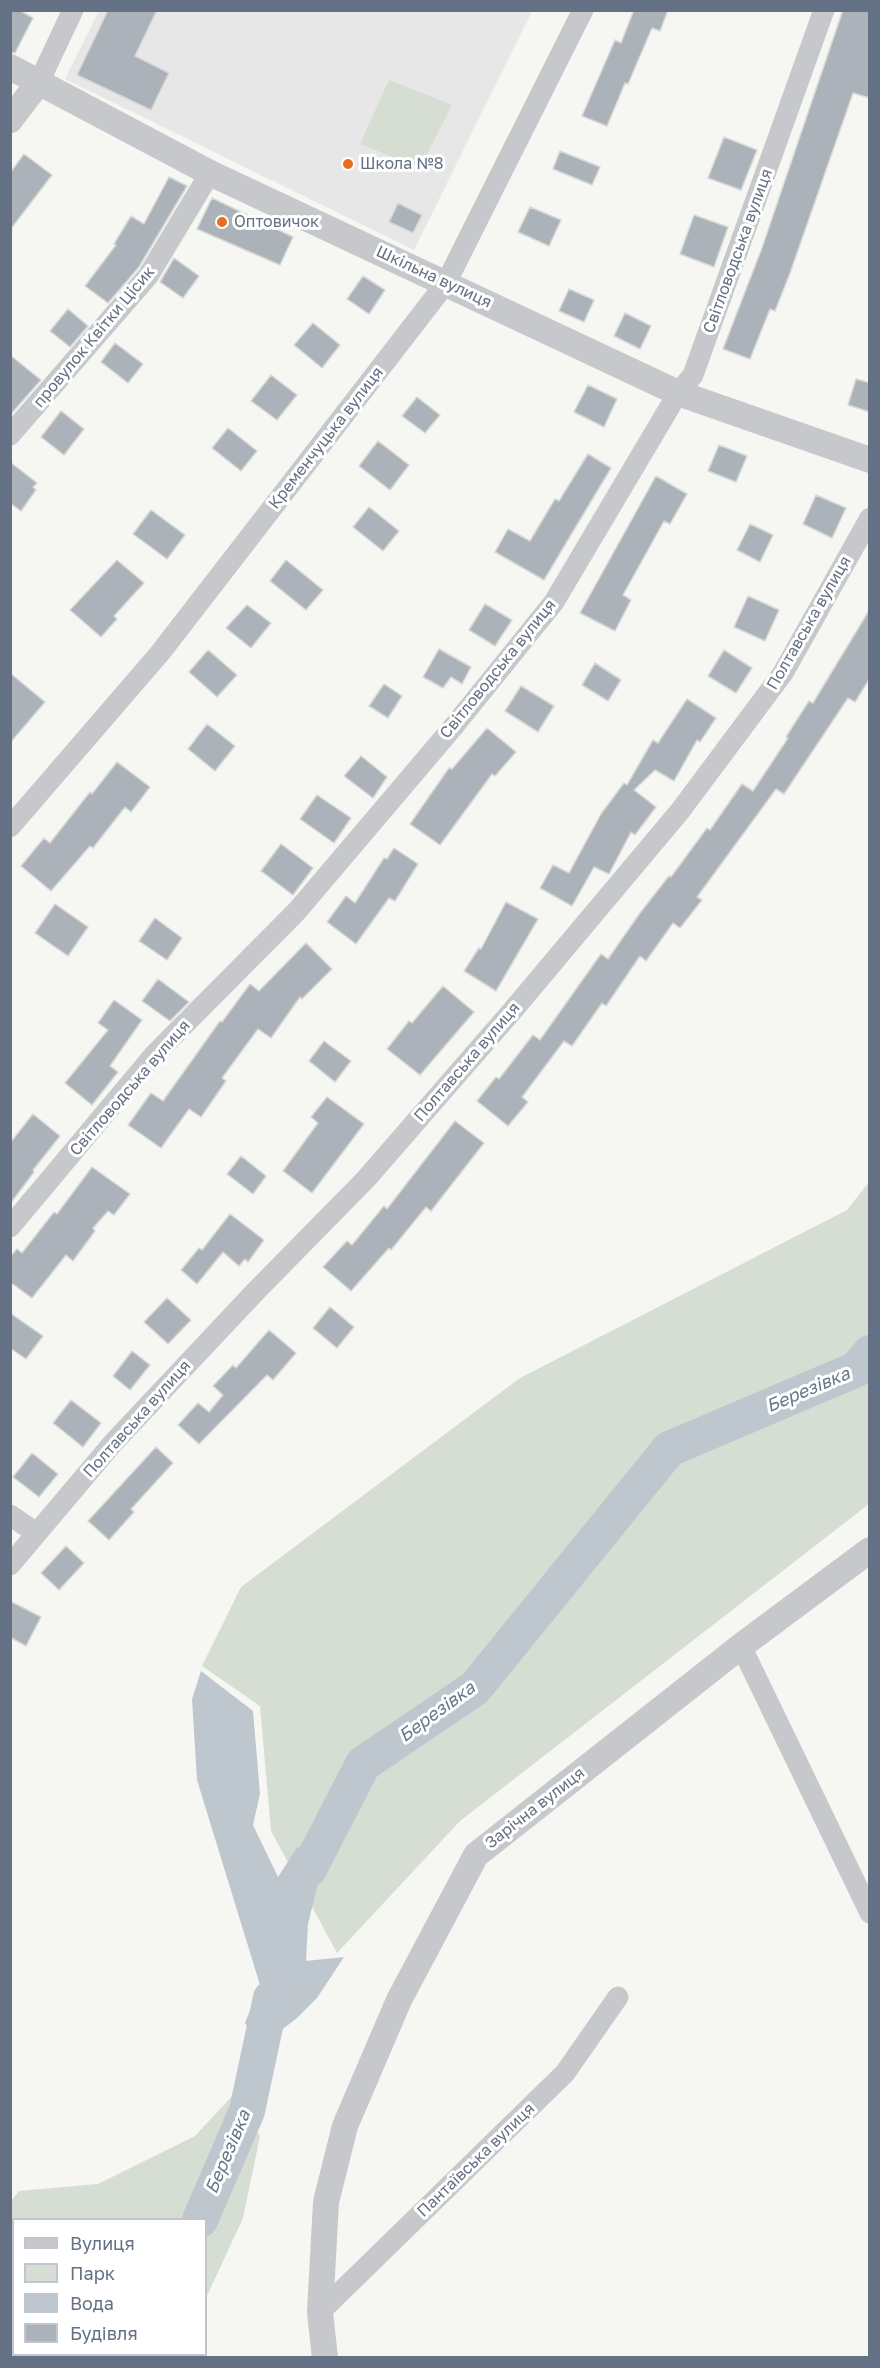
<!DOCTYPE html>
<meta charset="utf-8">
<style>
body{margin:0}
#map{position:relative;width:880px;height:2368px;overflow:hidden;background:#f6f6f2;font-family:"Golos Text",sans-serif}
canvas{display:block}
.frame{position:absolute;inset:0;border:12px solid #647184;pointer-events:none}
.legend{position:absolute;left:12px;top:2218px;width:195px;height:138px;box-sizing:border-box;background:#fff;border:2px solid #c1c6ce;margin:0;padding:8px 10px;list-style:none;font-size:18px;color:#647184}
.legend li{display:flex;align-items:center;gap:12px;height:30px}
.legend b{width:30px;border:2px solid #c1c6ce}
</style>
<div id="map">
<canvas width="880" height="2368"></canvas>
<div class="frame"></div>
<ul class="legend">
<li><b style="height:8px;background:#c6c8cc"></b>Вулиця</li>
<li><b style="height:16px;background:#d6ddd3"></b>Парк</li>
<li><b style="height:16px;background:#bfc7ce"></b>Вода</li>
<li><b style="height:16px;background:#abb2b9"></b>Будівля</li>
</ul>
</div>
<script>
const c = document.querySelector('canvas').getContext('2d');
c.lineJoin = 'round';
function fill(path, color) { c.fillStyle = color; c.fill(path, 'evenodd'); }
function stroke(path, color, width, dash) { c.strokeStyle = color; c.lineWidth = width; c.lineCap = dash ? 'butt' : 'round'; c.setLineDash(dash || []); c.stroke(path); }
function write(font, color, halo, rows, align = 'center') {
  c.font = font + ' "Golos Text",sans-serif'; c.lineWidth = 6; c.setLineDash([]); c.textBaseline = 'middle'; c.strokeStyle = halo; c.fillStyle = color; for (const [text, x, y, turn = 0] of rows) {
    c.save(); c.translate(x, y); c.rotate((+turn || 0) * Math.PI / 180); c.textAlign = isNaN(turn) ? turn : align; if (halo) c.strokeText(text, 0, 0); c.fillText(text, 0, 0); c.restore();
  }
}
const built = new Path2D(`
 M99 11H532L414 250 65 79Z`);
const green = new Path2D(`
 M389 80 452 105 420 168 360 144Z
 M869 1182V1504L460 1821 337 1953 271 1831 260 1706 202 1666 241 1587 520 1378 847 1210Z
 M233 2095 260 2136 243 2218 206 2298V2220H14L13 2295 10 2287 11 2201 19 2191 98 2184 195 2136Z`);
const water = new Path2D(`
 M201 1671 253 1711 260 1794 253 1825 278 1877 296 1849 332 1826 308 1924 306 1961 344 1957 317 1998 297 2018 261 2046 245 2023 260 1985 197 1780 192 1699Z`);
const river = new Path2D(`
 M309 1869 363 1764 475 1688 669 1449 857 1369 870 1353
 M200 2220 247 2111 271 1998
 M140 2358 141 2354`);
const building = new Path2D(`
 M10 10H19L33 18 15 53 10 52Z
 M108 10H157L135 56 169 73 151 110 77 75Z
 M634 10H668L660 31 652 28 628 84 625 83 607 126 582 116 615 40 621 43Z
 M843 10H870V98L853 93 790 273 775 311 770 309 750 359 723 349 762 248Z
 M724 137 757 150 741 190 708 178Z
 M560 151 600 167 592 185 553 169Z
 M24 154 52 175 10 230V173Z
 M169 177 187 186 139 267 108 303 85 286 116 245 114 244 131 216 144 224Z
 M212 198 293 237 280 265 197 229Z
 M398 203 422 215 413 233 389 222Z
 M530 207 561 220 549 246 518 232Z
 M694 215 728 227 714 267 680 254Z
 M174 258 199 276 183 298 160 282Z
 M363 276 385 290 369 314 347 299Z
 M569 289 594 300 584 322 559 311Z
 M68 309 88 326 70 347 50 331Z
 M625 313 651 326 640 349 614 336Z
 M313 323 340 345 322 368 294 345Z
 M115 343 143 364 128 383 101 362Z
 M10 355 41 380 10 415Z
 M271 375 297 395 277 420 251 401Z
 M856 379 870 383V412L848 405Z
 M588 385 617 399 604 427 574 412Z
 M417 397 440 415 425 433 402 416Z
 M61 411 84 429 64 455 41 437Z
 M228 428 257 451 241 471 212 448Z
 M378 441 409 465 390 490 359 466Z
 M719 445 747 456 736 482 708 471Z
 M588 454 611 468 544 580 495 552 508 529 530 541 555 499 559 501Z
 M10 462 37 483 33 487 36 490 21 511 10 503Z
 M656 476 687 494 670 524 664 521 623 595 631 600 615 631 580 613Z
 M816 495 846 508 832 538 803 524Z
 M369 507 399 531 383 551 353 527Z
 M151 510 185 535 167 559 133 534Z
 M750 524 773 535 760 562 737 550Z
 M117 560 144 583 114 616 117 619 101 637 70 610Z
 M286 560 323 590 306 610 270 581Z
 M748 596 779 610 765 641 734 627Z
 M485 604 512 620 495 646 469 630Z
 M247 605 271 623 251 648 226 628Z
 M870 609V678L855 702 848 698 784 794 776 789 697 897 702 900 680 928 673 923 646 961 640 956 606 1006 602 1003 572 1046 564 1041 522 1097 528 1102 508 1126 477 1101 496 1077 499 1079 533 1035 540 1040 601 954 608 959 640 913 669 876 671 877 707 828 710 830 742 784 753 791 788 738 786 737 809 701 813 703Z
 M439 649 471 667 462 684 451 677 443 688 423 677Z
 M208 650 237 675 217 697 189 672Z
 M724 650 752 668 736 693 708 676Z
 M595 663 621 680 608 701 582 685Z
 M10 673 45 702 10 743Z
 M384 684 402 696 388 718 369 706Z
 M521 686 554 706 538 732 505 711Z
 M687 699 716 718 700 742 697 740 674 781 655 770 634 790 656 807 635 835 631 832 609 874 594 867 572 906 540 888 553 865 569 873 601 814 624 783 627 785 653 740 658 743Z
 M207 724 235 746 215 771 188 749Z
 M487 728 516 752 495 776 492 774 440 845 410 824 449 768 452 769Z
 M361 756 387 777 373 798 344 776Z
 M117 762 150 787 131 812 125 807 93 848 90 846 51 891 21 866 44 838 50 843 90 792 92 794Z
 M317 795 351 818 334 843 300 819Z
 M281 844 313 868 293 895 261 871Z
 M394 848 418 864 395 901 389 898 356 944 327 922 346 896 355 903 384 858 387 859Z
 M506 902 538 919 496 991 464 971 479 948 481 949Z
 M55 904 88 927 68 956 35 933Z
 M155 918 182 938 167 960 139 941Z
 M306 943 332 969 302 999 300 997 271 1038 258 1029 222 1078 226 1081 201 1117 189 1109 161 1148 128 1125 151 1093 163 1101 220 1021 222 1022 250 984 259 991Z
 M158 979 189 1002 170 1021 142 1001Z
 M443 986 474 1012 420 1075 387 1049 409 1021 412 1023Z
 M114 1000 142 1020 110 1066 118 1072 92 1105 65 1083 108 1030 98 1023Z
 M324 1041 351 1061 335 1082 309 1061Z
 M327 1097 364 1124 312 1193 283 1171 318 1123 311 1117Z
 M33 1114 60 1136 33 1170 34 1172 10 1204V1143Z
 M455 1121 484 1143 431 1211 426 1207 391 1250 389 1248 351 1291 323 1267 347 1241 352 1245 384 1206 387 1209Z
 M241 1156 266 1176 253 1194 227 1174Z
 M92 1167 130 1194 114 1215 108 1211 93 1228 95 1231 73 1261 66 1255 32 1298 10 1282V1257L17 1249 22 1253 54 1212 57 1214Z
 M230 1214 264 1240 248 1262 245 1259 239 1266 223 1252 197 1284 181 1270 199 1248 202 1250Z
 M167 1298 191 1320 168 1344 144 1322Z
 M330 1307 354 1327 337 1348 313 1328Z
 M10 1313 43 1336 26 1359 10 1348Z
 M269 1330 296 1353 273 1380 267 1375 199 1444 178 1425 198 1403 209 1412 223 1395 213 1386 233 1365 236 1368Z
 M132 1351 150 1365 130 1390 113 1376Z
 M71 1400 101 1423 83 1447 53 1423Z
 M156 1447 173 1463 131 1509 134 1512 109 1540 88 1521Z
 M32 1453 58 1474 39 1497 13 1477Z
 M66 1546 84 1563 59 1590 41 1573Z
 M10 1601 41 1617 26 1646 10 1637Z`);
const minor = new Path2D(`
 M39 82 73 10
 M10 435 148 276 210 173
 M10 827 160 653 446 283 583 10
 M10 1227 154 1055 297 911 454 726 554 602 678 393 693 375 824 10
 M10 1515 36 1533
 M10 1565 113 1443 255 1292 366 1179 513 1010 680 811 783 673 870 518
 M741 1646 870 1913
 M320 2312 565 2073 618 1997`);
const tertiary = new Path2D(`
 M10 67 210 173 678 393 870 460
 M10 120 39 82
 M325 2358 320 2312 326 2202 345 2126 399 2000 476 1855 741 1646 870 1550`);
const markers = [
 [348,164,6,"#e86e21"],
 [222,222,6,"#e86e21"]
];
const poiNames = [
 ["Школа №8",360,164],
 ["Оптовичок",234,222]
];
const streetNames = [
 ["Світловодська вулиця",738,251,-70],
 ["Шкільна вулиця",434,277,25],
 ["провулок Квітки Цісик",94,337,-50],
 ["Кременчуцька вулиця",326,438,-52],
 ["Полтавська вулиця",809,623,-60],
 ["Світловодська вулиця",498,669,-51],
 ["Полтавська вулиця",467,1062,-49],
 ["Світловодська вулиця",130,1088,-49],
 ["Полтавська вулиця",137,1419,-48],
 ["Зарічна вулиця",535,1808,-38],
 ["Пантаївська вулиця",476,2160,-44]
];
const waterNames = [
 ["Березівка",808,1390,-23],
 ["Березівка",437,1712,-36],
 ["Березівка",228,2152,-67]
];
fill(built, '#e6e7e6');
fill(green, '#d6ddd3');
fill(water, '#bfc7ce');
stroke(river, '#bfc7ce', 36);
fill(building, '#abb2b9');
stroke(building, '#d7d8d5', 1.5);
stroke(minor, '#c6c8cc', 21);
stroke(tertiary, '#c6c8cc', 26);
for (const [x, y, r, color] of markers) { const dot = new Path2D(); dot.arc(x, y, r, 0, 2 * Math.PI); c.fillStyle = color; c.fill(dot); stroke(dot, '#fff', 2); }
write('16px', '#647184', '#fff', poiNames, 'left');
write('16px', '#647184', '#fff', streetNames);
write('italic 18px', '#657988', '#fff', waterNames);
</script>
